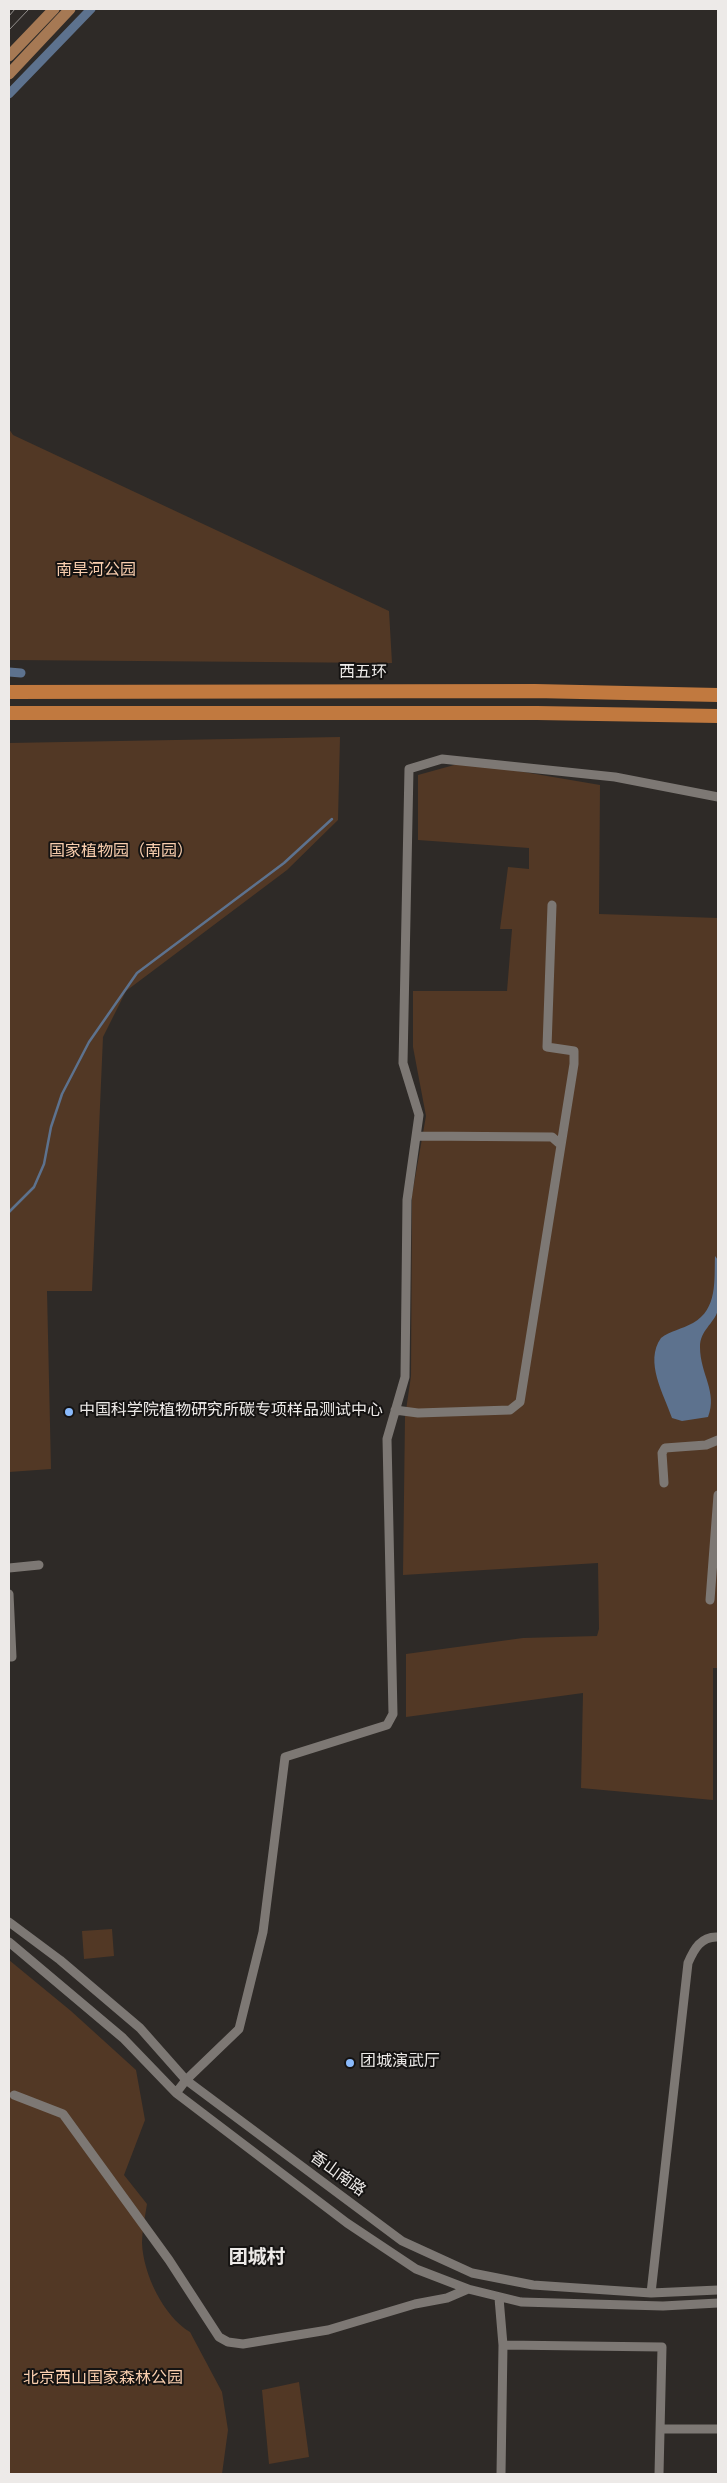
<!DOCTYPE html>
<meta charset="utf-8">
<style>
body{margin:0}
#map{position:relative;width:727px;height:2483px;overflow:hidden;background:#2e2a27;font-family:Overpass,sans-serif}
canvas{display:block}
.frame{position:absolute;inset:0;border:10px solid #edeae8;pointer-events:none}
</style>
<div id="map">
<canvas width="727" height="2483"></canvas>
<div class="frame"></div>
</div>
<script>
const c = document.querySelector('canvas').getContext('2d');
c.lineJoin = 'round';
function fill(path, color) { c.fillStyle = color; c.fill(path, 'evenodd'); }
function stroke(path, color, width, dash) { c.strokeStyle = color; c.lineWidth = width; c.lineCap = dash ? 'butt' : 'round'; c.setLineDash(dash || []); c.stroke(path); }
function write(font, color, halo, rows, align = 'center') {
  c.font = font + ' Overpass,"Noto Sans SC",sans-serif'; c.lineWidth = 4; c.setLineDash([]); c.textBaseline = 'middle'; c.strokeStyle = halo; c.fillStyle = color; for (const [text, x, y, turn = 0] of rows) {
    c.save(); c.translate(x, y); c.rotate((+turn || 0) * Math.PI / 180); c.textAlign = isNaN(turn) ? turn : align; if (halo) c.strokeText(text, 0, 0); c.fillText(text, 0, 0); c.restore();
  }
}
const green = new Path2D(`
 M9 429 13 435 389 611 392 663 9 660Z
 M340 737 338 820 287 870 126 991 103 1037 92 1291H47L51 1469 9 1472V743Z
 M465 762 600 785 599 914 718 918V1668H713V1800L581 1788 583 1693 406 1717V1654L523 1638 597 1636 599 1629 598 1563 403 1575 405 1417 411 1376 412 1195 426 1116 413 1047V991H507L512 929H500L508 867 529 869V848L418 840V775Z
 M112 1929 114 1956 84 1959 82 1931Z
 M9 1960 71 2011 136 2070 145 2120 124 2175 147 2204C145 2217 142 2230 142 2243 143 2273 163 2316 190 2332L222 2392 228 2430 222 2474H9Z
 M299 2382 309 2457 269 2464 262 2390Z`);
const water = new Path2D(`
 M715 1256 718 1260C718 1274 722 1298 718 1310 714 1324 700 1330 700 1347 700 1374 718 1392 708 1417L682 1421 672 1418C664 1394 644 1362 661 1338 670 1331 682 1329 693 1323 718 1309 714 1280 715 1256Z`);
const stream = new Path2D(`
 M9 1212 34 1187 44 1164 51 1127 62 1094 89 1042 137 973 284 863 332 819`);
const canal = new Path2D(`
 M9 94 91 9
 M9 672 21 673`);
const minor = new Path2D(`
 M417 1136 552 1137 560 1144
 M395 1410 418 1413 510 1410 520 1402 574 1064V1051L547 1047 552 905
 M664 1483 662 1453 665 1448 706 1445 718 1440
 M9 1568 39 1565
 M9 1594 12 1657H9
 M710 1600 718 1495
 M9 1922 60 1960 140 2028 186 2080 402 2241 472 2273 533 2285 651 2293 718 2290
 M9 1942 123 2038 176 2093 347 2223 416 2269 468 2289 521 2302 663 2306 718 2303
 M176 2093 186 2080 239 2029 263 1932 285 1757 387 1725 393 1714 387 1439 405 1377 407 1200 419 1115 403 1063 409 769 442 759 615 777 718 797
 M14 2095 63 2114 169 2260 219 2337 228 2342 243 2344 328 2330 415 2304 447 2298 468 2289
 M651 2293 688 1963C694 1949 701 1936 718 1937
 M499 2298 503 2345 501 2474
 M503 2345 662 2347 659 2474
 M661 2429H718`);
const major = new Path2D(`
 M9 56 54 9
 M9 74 70 9`);
const highway = new Path2D(`
 M9 692 535 691 718 695
 M9 713H537L718 716`);
const tram = new Path2D(`
 M9 16 15 9
 M9 30 29 9`);
const markers = [
 [69,1412,5,"#8abafc"],
 [350,2063,5,"#8abafc"]
];
const parkNames = [
 ["南旱河公园",96,572],
 ["国家植物园（南园）",121,853],
 ["北京西山国家森林公园",103,2380]
];
const streetNames = [
 ["西五环",363,674],
 ["香山南路",337,2175,36]
];
const poiNames = [
 ["中国科学院植物研究所碳专项样品测试中心",79,1412],
 ["团城演武厅",360,2063]
];
const quarterNames = [
 ["团城村",257,2259]
];
fill(green, '#523825');
fill(water, '#5d728e');
stroke(stream, '#5d728e', 2.5);
stroke(canal, '#5d728e', 9);
stroke(minor, '#7d7874', 9);
stroke(major, '#a67954', 11);
stroke(highway, '#c1793f', 14);
stroke(tram, '#95928f', 1);
for (const [x, y, r, color] of markers) { const dot = new Path2D(); dot.arc(x, y, r, 0, 2 * Math.PI); c.fillStyle = color; c.fill(dot); stroke(dot, '#151312', 2); }
write('16px', '#f9ceae', '#151312', parkNames);
write('16px', '#edeae8', '#151312', streetNames);
write('16px', '#edeae8', '#151312', poiNames, 'left');
write('bold 19px', '#edeae8', '#151312', quarterNames);
</script>
